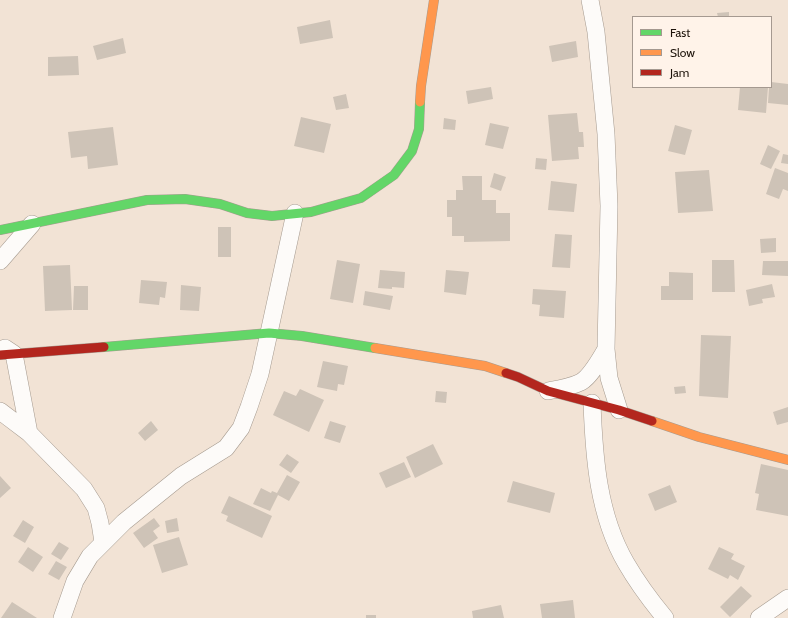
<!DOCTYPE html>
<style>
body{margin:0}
#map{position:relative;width:788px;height:618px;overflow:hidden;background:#f2e3d5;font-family:Cabin,sans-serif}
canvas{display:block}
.legend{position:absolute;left:632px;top:16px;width:140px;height:72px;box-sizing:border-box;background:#fff3e9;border:1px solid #a59990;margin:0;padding:5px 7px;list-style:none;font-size:12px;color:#1d130a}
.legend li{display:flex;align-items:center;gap:8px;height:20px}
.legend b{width:20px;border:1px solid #a59990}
</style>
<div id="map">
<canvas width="788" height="618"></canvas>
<ul class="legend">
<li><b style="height:5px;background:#63d668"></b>Fast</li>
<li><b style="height:5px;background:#ff974d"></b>Slow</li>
<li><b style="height:5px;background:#b3261e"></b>Jam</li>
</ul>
</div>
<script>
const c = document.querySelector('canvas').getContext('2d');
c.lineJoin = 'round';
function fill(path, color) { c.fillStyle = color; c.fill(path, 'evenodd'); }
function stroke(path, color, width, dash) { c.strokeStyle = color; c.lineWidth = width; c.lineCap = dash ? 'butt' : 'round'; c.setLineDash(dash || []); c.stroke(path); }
const building = new Path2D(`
 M729 12V17H718L717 13Z
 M330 20 333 38 300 44 297 27Z
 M123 38 126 53 97 60 93 46Z
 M576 41 578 57 552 62 549 46Z
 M78 56 79 75 48 76V57Z
 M771 82 788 84V105L768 103 769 87H771Z
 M491 87 493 99 468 104 466 91Z
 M740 87H768L766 113 738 110Z
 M346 94 349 108 336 110 333 97Z
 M577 113 579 132H583L584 147H578L579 159 552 161 548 115Z
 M301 117 331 124 324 153 294 146Z
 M444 118 456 120 455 130 443 129Z
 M490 123 509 127 503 149 485 145Z
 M675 125 692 130 685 155 668 151Z
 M113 127 118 165 88 169 87 156 71 158 68 132Z
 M768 145 780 151 771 169 760 164Z
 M783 154 788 155V164L781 163Z
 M536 158 547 159 546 170 535 169Z
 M775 168 788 173V191L783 189 779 199 766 194Z
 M709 170 713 211 678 213 675 172Z
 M494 173 506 177 501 191 490 187Z
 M462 176H482V200H496V213H510V241L464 242V236H452V217H447V200H456V190H463Z
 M551 181 577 184 574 212 548 210Z
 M218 227H231V257H218Z
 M555 234 572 235 570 268 552 267Z
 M776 238V252L761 253 760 239Z
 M337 260 360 264 353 303 330 299Z
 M712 260H734L735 292H712Z
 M763 261H788V276L762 275Z
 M70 265 72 310 45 311 43 266Z
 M380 270 405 272 404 288 392 287V289L378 288Z
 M446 270 469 272 466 295 444 292Z
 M669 272 693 273V300H661V286H669Z
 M141 280 167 282 165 298 160 297 159 305 139 303Z
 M772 284 775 297 762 299 763 303 749 306 746 290Z
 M181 285 201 287 199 311 180 310Z
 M74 286H88V310H73Z
 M533 289 566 291 564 318 539 316 540 305 532 304Z
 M365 291 393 296 390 310 363 305Z
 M701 335 731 336 728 398 699 396Z
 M323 361 348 366 344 385 338 384 337 391 317 387Z
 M685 386 686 393 675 394 674 387Z
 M300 389 324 400 309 432 273 415 284 391 296 396Z
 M436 391 447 392 446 403 435 402Z
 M788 407V422L777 425 773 412Z
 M151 421 158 430 145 441 138 433Z
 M330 421 346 426 340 443 324 438Z
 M433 444 443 464 415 478 406 457Z
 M287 454 299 462 291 473 279 465Z
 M404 462 411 477 386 488 379 473Z
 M761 464 788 470V516L756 510 759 494 755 493Z
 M287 475 300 482 289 501 278 495 270 511 253 504 261 488 271 493 272 491 277 493Z
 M0 476 11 488 0 498Z
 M513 481 555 493 550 513 507 502Z
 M670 485 677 502 655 511 648 494Z
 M229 496 272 516 262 538 226 521 228 516 221 513Z
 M154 518 160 526 153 531 158 538 144 548 133 533Z
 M177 518 179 531 167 533 165 521Z
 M23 520 34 527 25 543 13 536Z
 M179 537 188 565 162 573 153 545Z
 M59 542 69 548 61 560 51 554Z
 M28 547 43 557 33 572 18 562Z
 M719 547 734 554 731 559 745 566 738 580 730 575 728 579 708 569Z
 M56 561 67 567 59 580 48 574Z
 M741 586 752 596 730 617 720 607Z
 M573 600 575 618H542L540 604Z
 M12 602 37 618H1Z
 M501 605 504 618H473L472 611Z
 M366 615H376V618H366Z`);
const street = new Path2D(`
 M590 0 596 32 606 134 609 206 606 349 609 378 619 410
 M0 261 32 224
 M5 348 14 354 29 433
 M548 391C559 389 571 387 581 382 591 376 600 359 606 349
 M592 403C594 457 598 515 626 563 637 582 651 601 665 618
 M0 411 29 433 84 489 96 508 100 523 103 542
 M62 618 75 581 90 556 124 522 181 476 226 448 241 428 249 407 260 374 295 213
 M759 618 788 598`);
const fast = new Path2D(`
 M0 230 147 200 185 199 220 204 247 213 272 216 311 212 361 198 394 175 412 151 419 129 420 102
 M104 347 269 333 302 336 375 348`);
const slow = new Path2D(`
 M420 102 421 86 434 0
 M375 348 485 366 506 373
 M652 421 699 437 788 460`);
const jam = new Path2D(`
 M0 355 104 347
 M506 373 518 377 548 391 619 410 652 421`);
fill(building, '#cec3b7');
stroke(street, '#a69b90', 18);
stroke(fast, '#a69b90', 10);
stroke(slow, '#a69b90', 10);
stroke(jam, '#a69b90', 10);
stroke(street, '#fdfbf9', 17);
stroke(fast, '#63d668', 9);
stroke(slow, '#ff974d', 9);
stroke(jam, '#b3261e', 9);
</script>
